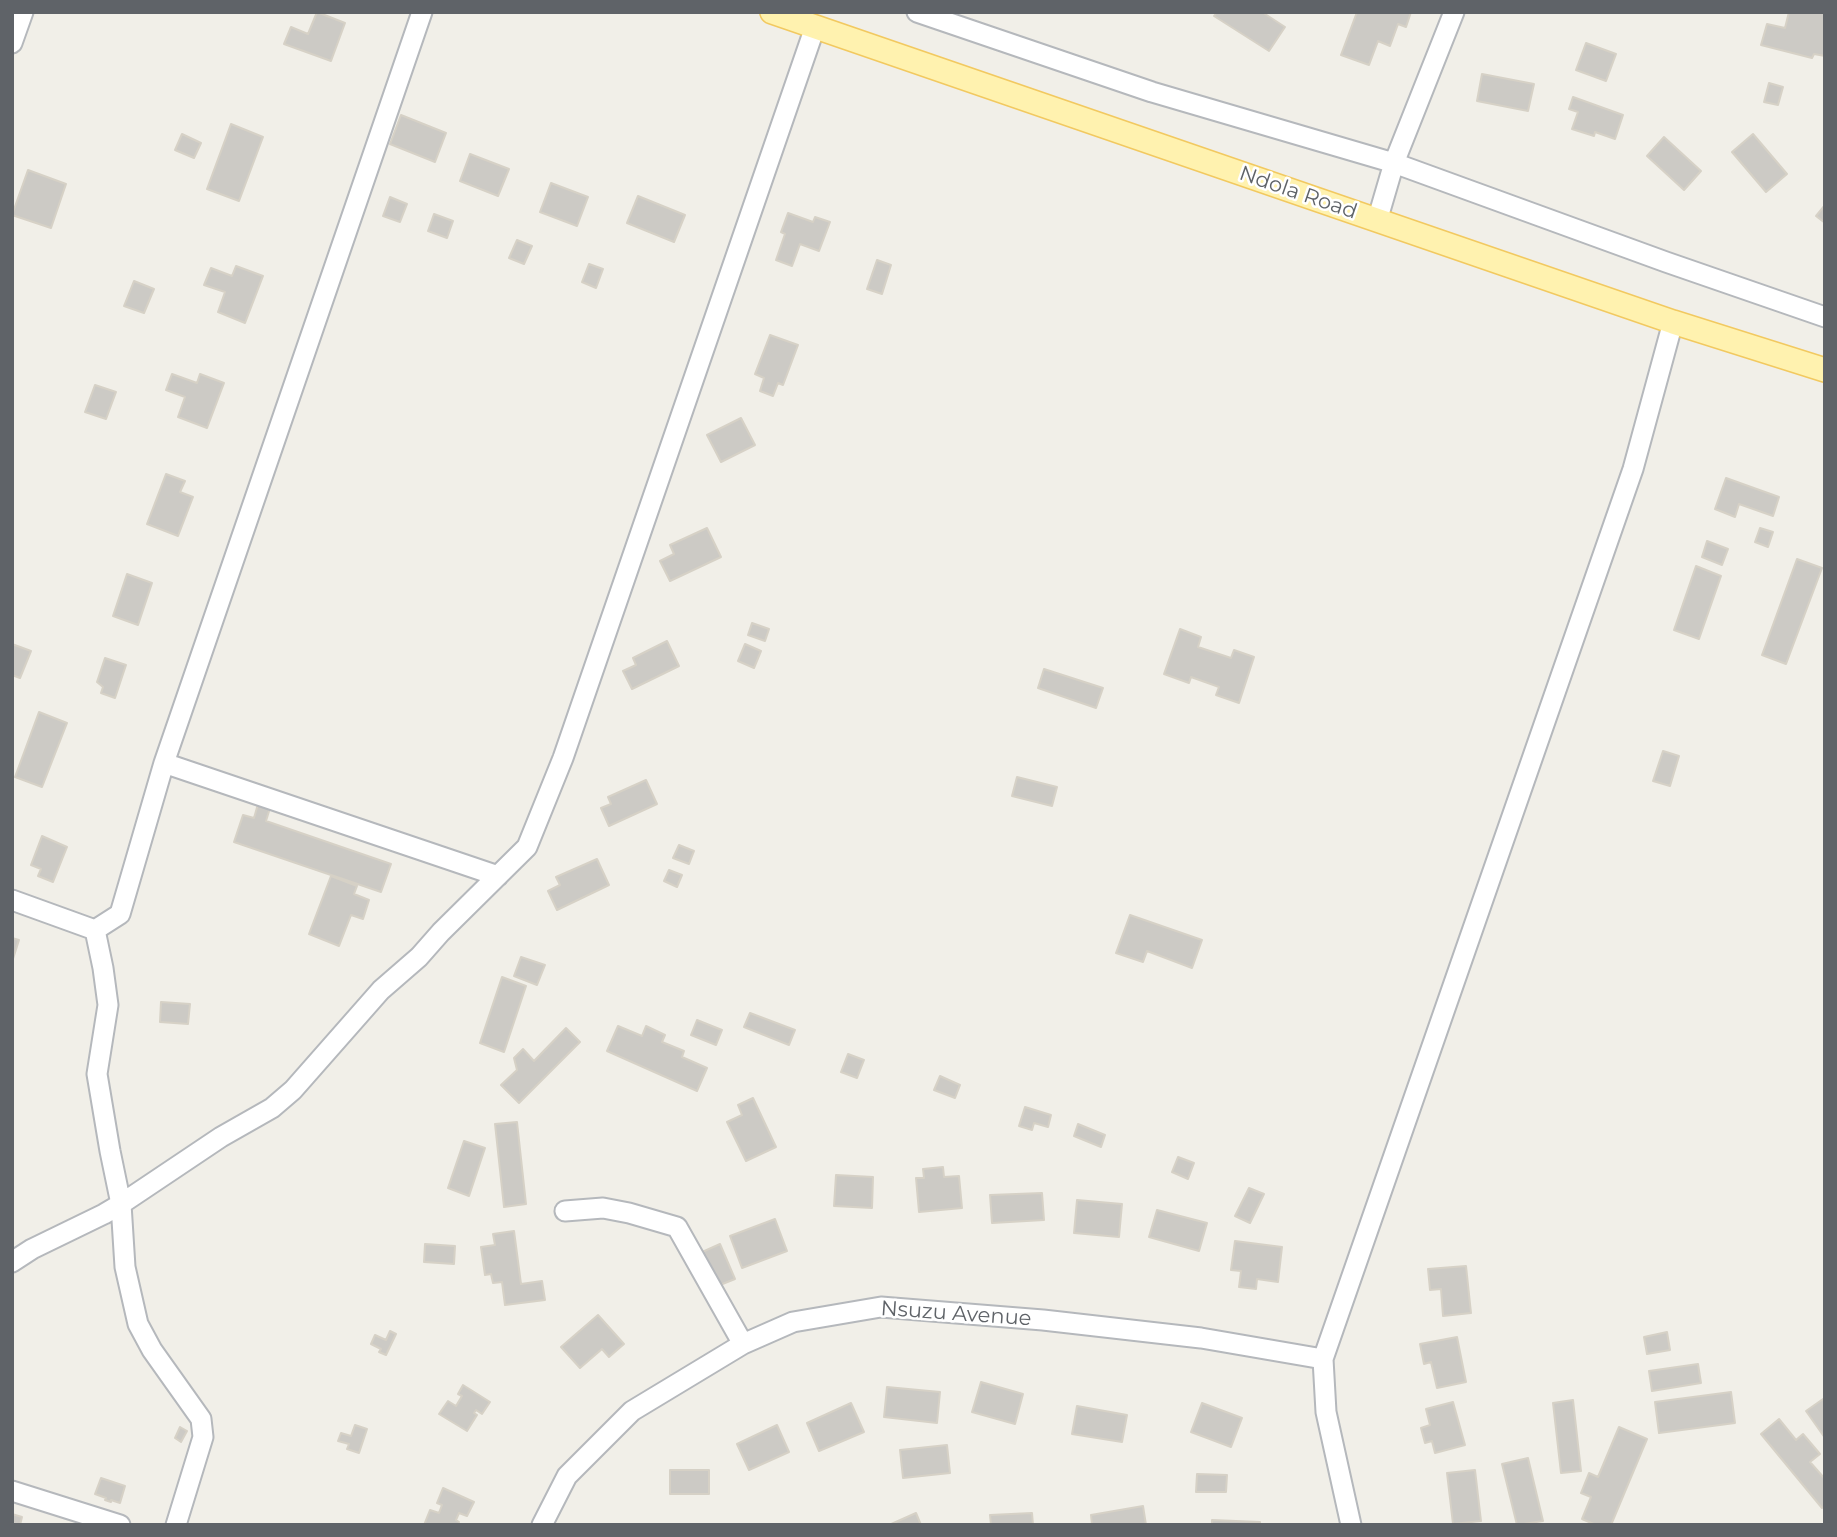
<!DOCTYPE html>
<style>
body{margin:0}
#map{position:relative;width:1837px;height:1537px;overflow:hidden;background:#f1efe8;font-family:Montserrat,sans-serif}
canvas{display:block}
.frame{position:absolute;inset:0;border:14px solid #5f6368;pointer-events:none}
</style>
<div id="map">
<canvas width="1837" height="1537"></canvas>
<div class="frame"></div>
</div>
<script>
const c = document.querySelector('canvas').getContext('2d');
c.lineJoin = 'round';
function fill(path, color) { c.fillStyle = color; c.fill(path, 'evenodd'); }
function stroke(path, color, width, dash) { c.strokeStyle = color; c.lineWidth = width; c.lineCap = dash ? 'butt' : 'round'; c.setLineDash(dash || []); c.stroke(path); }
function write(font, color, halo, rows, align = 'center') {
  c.font = font + ' Montserrat,sans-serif'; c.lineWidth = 5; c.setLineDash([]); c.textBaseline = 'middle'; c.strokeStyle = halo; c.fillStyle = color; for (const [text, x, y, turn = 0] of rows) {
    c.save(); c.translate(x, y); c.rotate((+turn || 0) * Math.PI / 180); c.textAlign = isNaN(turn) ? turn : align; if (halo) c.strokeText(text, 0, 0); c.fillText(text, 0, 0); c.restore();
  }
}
const building = new Path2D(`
 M317 12 345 23 331 61 284 44 291 27 308 34Z
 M1217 12H1262L1285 27 1269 51 1214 16Z
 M1357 12H1411L1406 27 1398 24 1390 46 1378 41 1369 65 1341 55Z
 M1789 12H1824L1825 56 1814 54 1812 58 1761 45 1767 24 1785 28Z
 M1586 43 1616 54 1606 81 1576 70Z
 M1482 74 1534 84 1528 111 1477 101Z
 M1769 83 1783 87 1778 105 1764 102Z
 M1573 97 1623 115 1615 139 1595 132 1594 136 1572 129 1578 112 1569 109Z
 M401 115 446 133 435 162 390 144Z
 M231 124 263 137 239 201 207 189Z
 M182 134 201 143 194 158 175 150Z
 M1753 134 1787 174 1766 192 1732 152Z
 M1664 137 1701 171 1684 190 1647 156Z
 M470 154 509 169 498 196 460 181Z
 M28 170 66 184 51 228 12 215Z
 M551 183 588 197 577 226 540 212Z
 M638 196 685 215 674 242 627 223Z
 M390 197 407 204 400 222 383 216Z
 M1825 205V223L1816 216Z
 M788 213 813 222 815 217 830 222 819 251 800 244 792 266 776 260 785 234 781 232Z
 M434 214 453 221 447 238 428 231Z
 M517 240 532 246 524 264 509 258Z
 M877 260 891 265 882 294 867 289Z
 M589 264 603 269 596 288 582 282Z
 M236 266 263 276 245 323 218 312 225 292 204 285 211 268 232 276Z
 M134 281 154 289 144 313 124 306Z
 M770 335 798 345 783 385 778 383 773 396 760 391 764 378 755 374Z
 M172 374 197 383 200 374 224 383 207 428 178 417 185 397 166 390Z
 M95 385 116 392 106 419 85 412Z
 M741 418 755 445 721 462 707 435Z
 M166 474 185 481 180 492 193 497 178 536 147 524Z
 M1726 478 1779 497 1773 516 1739 504 1735 517 1715 509Z
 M707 528 721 557 670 581 660 561 674 554 670 545Z
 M1760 528 1773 532 1768 547 1755 542Z
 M1707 541 1728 549 1722 565 1702 557Z
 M1797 559 1822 568 1786 664 1762 655Z
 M1696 566 1721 576 1699 639 1674 630Z
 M127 574 152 583 138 625 113 616Z
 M752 623 769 629 765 641 748 635Z
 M1180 629 1201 637 1198 647 1231 658 1234 650 1254 657 1239 703 1216 695 1219 687 1191 677 1189 683 1164 674Z
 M667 641 679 666 632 689 623 671 636 665 633 658Z
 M12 644 31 651 20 678 12 675Z
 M745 644 761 651 754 668 738 661Z
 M105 658 126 665 115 698 101 693 103 687 97 682Z
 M1044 669 1103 688 1096 708 1038 688Z
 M39 712 67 723 42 787 15 777Z
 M1663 751 1679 756 1670 786 1653 781Z
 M1017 777 1057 787 1052 806 1012 796Z
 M646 780 657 804 609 826 601 808 611 804 608 797Z
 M258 804 270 808 266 821 391 864 381 892 234 842 243 815 254 818Z
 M42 836 67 847 53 882 38 876 41 869 31 865Z
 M679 845 694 851 689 864 673 858Z
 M597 859 609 885 557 910 548 891 560 885 556 877Z
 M669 870 682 875 677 887 664 881Z
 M331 876 357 886 354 894 369 900 363 919 351 915 339 946 309 934Z
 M1130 915 1202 940 1192 968 1147 951 1143 962 1116 953Z
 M12 938 19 940 12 962Z
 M521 957 545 965 537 985 514 976Z
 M502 977 526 986 504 1052 480 1043Z
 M161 1002 190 1004 188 1024 160 1022Z
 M750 1013 795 1030 789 1045 744 1027Z
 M697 1020 722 1030 716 1045 691 1035Z
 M618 1026 642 1036 646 1026 665 1035 662 1042 684 1051 682 1057 707 1068 697 1091 607 1051Z
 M566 1028 580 1042 519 1103 501 1085 517 1070 514 1058 523 1049 534 1061Z
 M848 1054 864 1060 857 1078 841 1072Z
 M940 1076 960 1085 955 1098 934 1090Z
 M753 1098 776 1147 746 1161 727 1122 742 1115 738 1105Z
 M1025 1107 1051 1115 1048 1127 1034 1123 1032 1130 1019 1126Z
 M517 1122 526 1204 504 1207 495 1124Z
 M1078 1124 1105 1135 1101 1147 1074 1136Z
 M464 1141 485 1148 469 1196 448 1188Z
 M1178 1157 1194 1163 1188 1179 1172 1172Z
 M943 1167 944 1177 959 1176 962 1208 919 1212 916 1178H924L923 1169Z
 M836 1175 873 1177 872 1208 834 1206Z
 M1249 1188 1264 1194 1250 1223 1235 1216Z
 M1042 1193 1044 1220 992 1223 990 1195Z
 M1077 1200 1122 1204 1119 1237 1074 1233Z
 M1157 1210 1207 1223 1199 1251 1149 1237Z
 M775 1219 787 1251 742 1268 730 1236Z
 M514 1231 521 1284 542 1281 545 1300 505 1305 502 1282 493 1283 491 1274 485 1275 481 1247 495 1245 493 1234Z
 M1235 1241 1282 1247 1278 1282 1257 1279 1256 1289 1239 1287 1241 1271 1231 1270Z
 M425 1244 455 1246 454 1264 424 1262Z
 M720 1244 735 1279 715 1287 700 1253Z
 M1466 1266 1471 1313 1443 1316 1441 1289 1430 1290 1428 1269Z
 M598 1315 624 1344 609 1357 602 1349 580 1368 561 1347Z
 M390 1331 396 1334 386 1355 379 1352 381 1349 371 1344 375 1335 386 1340Z
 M1667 1332 1670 1350 1647 1354 1644 1337Z
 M1457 1337 1466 1382 1437 1388 1431 1362 1424 1364 1420 1344Z
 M1698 1364 1701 1383 1652 1391 1649 1371Z
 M981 1382 1023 1394 1015 1424 972 1412Z
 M463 1385 490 1402 482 1414 476 1410 474 1413 477 1415 467 1431 439 1414 448 1401 456 1406 462 1396 458 1394Z
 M887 1387 940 1392 937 1423 884 1417Z
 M1731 1392 1735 1423 1659 1433 1655 1402Z
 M1823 1399 1825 1402V1438L1806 1411Z
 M1573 1400 1581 1471 1561 1473 1553 1403Z
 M1453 1402 1465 1445 1435 1453 1432 1441 1425 1443 1421 1428 1430 1425 1426 1409Z
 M851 1403 864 1432 819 1451 807 1423Z
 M1202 1403 1242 1418 1231 1447 1191 1432Z
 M1077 1406 1127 1415 1122 1442 1072 1434Z
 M1779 1419 1796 1440 1803 1434 1820 1454 1810 1462 1825 1479V1506L1822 1508 1761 1434Z
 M355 1425 367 1429 359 1453 347 1449 349 1444 338 1441 341 1433 351 1436Z
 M777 1425 789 1452 749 1470 737 1444Z
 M180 1427 187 1431 181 1442 175 1438Z
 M1619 1427 1647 1439 1611 1525H1596L1582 1519 1591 1497 1581 1493 1589 1473 1598 1477Z
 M947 1445 950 1473 903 1478 900 1450Z
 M1528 1458 1543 1521 1517 1525 1502 1464Z
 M670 1470H709V1494H670Z
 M1475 1470 1481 1521 1453 1524 1447 1473Z
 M1197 1474 1227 1475 1226 1492H1196Z
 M101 1478 125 1486 120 1503 111 1500V1502L105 1500 106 1498 95 1494Z
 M443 1488 474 1502 467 1516 459 1513 456 1520 459 1522 458 1525H424L430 1510 439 1513 442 1505 437 1503Z
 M1143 1506 1146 1525H1092L1091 1515Z
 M916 1513 921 1525H889Z
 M1032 1513 1033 1525H991L990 1515Z
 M12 1514 22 1517 20 1525H12Z
 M1212 1520 1260 1522V1525H1212Z`);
const minor = new Path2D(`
 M917 12 1152 92 1394 163 1666 262 1825 317
 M12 43 23 12
 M1377 221 1394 163 1454 12
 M164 763 498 876
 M12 900 95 930 120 914 164 763 422 12
 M95 930 103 968 108 1005 97 1074 110 1151 121 1204 125 1267 138 1324 152 1350 201 1419 203 1437 176 1525
 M565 1211 603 1208 629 1213 677 1227 743 1344
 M12 1262 32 1249 104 1214 121 1204 221 1137 272 1108 293 1090 381 990 419 957 441 932 527 847 563 758 815 27
 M12 1491 120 1525
 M542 1525 567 1476 632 1411 743 1344 793 1322 881 1307 1043 1320 1201 1338 1323 1359
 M1351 1525 1326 1412 1323 1359 1633 469 1673 322`);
const major = new Path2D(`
 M772 12 1673 322 1825 370`);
const streetNames = [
 ["Ndola Road",1298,193,19],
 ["Nsuzu Avenue",956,1314,4]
];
fill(building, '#cccac5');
stroke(building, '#d6d1c6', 2);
stroke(minor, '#b5b8bc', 23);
stroke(major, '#f2c960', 26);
stroke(minor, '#fff', 19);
stroke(major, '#fff2af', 23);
write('21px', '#5f6368', '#fff', streetNames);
</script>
